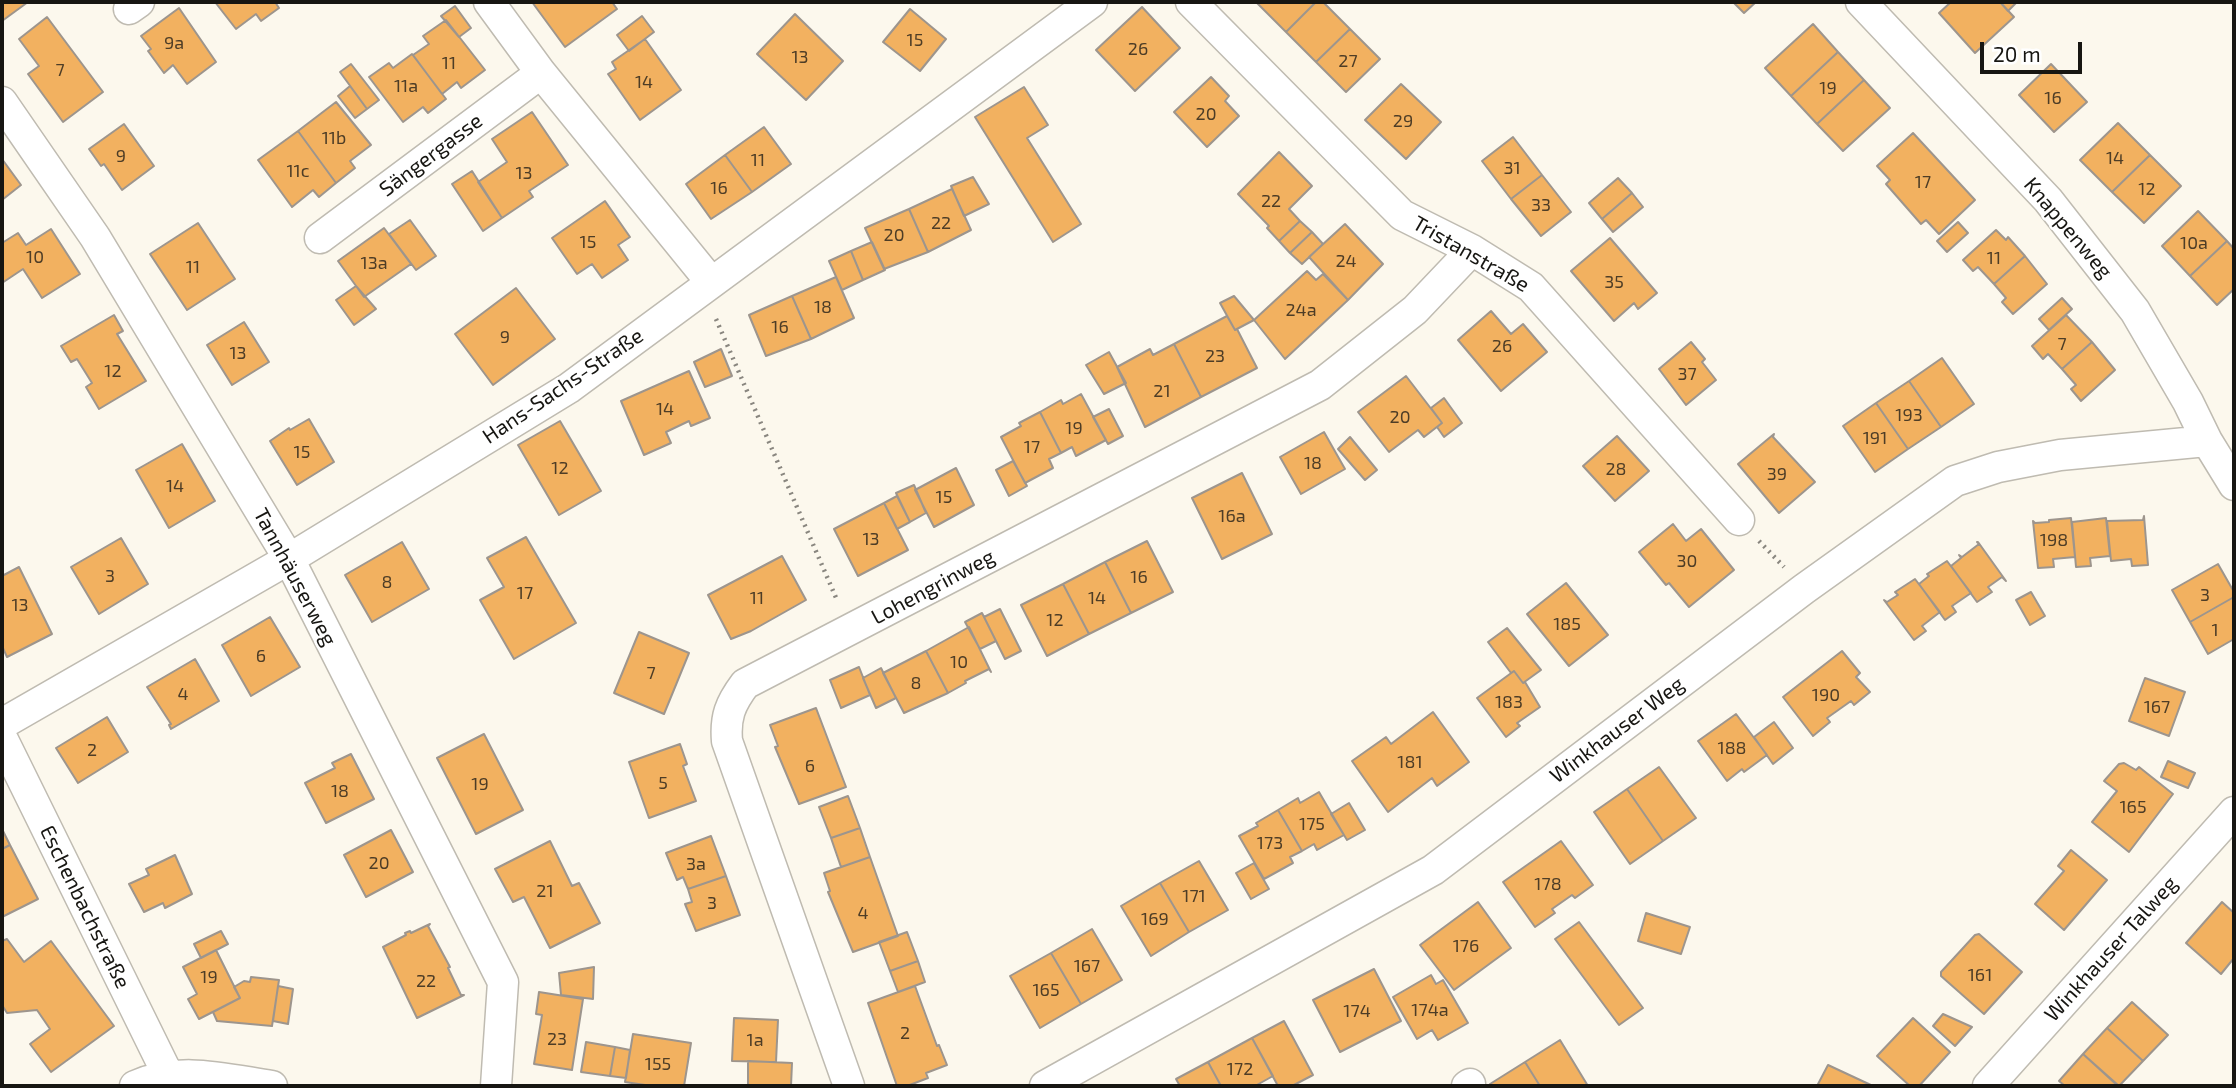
<!DOCTYPE html>
<meta charset="utf-8">
<style>
body{margin:0}
#map{position:relative;width:2236px;height:1088px;overflow:hidden;background:#fcf8ed;font-family:"Exo 2",sans-serif}
canvas{display:block}
.frame{position:absolute;inset:0;border:4px solid #171612;pointer-events:none}
.scale{position:absolute;left:1980px;top:42px;width:102px;height:32px;box-sizing:border-box;border:4px solid #171612;border-top:0;padding-left:9px;font-size:21px;line-height:24px;white-space:nowrap;color:#171612;-webkit-text-stroke:5px #fff;paint-order:stroke}
</style>
<div id="map">
<canvas width="2236" height="1088"></canvas>
<div class="frame"></div>
<div class="scale">20 m</div>
</div>
<script>
const c = document.querySelector('canvas').getContext('2d');
c.lineJoin = 'round';
function fill(path, color) { c.fillStyle = color; c.fill(path, 'evenodd'); }
function stroke(path, color, width, dash) { c.strokeStyle = color; c.lineWidth = width; c.lineCap = dash ? 'butt' : 'round'; c.setLineDash(dash || []); c.stroke(path); }
function write(font, color, halo, rows, align = 'center') {
  c.font = font + ' "Exo 2",sans-serif'; c.lineWidth = 5; c.setLineDash([]); c.textBaseline = 'middle'; c.strokeStyle = halo; c.fillStyle = color; for (const [text, x, y, turn = 0] of rows) {
    c.save(); c.translate(x, y); c.rotate((+turn || 0) * Math.PI / 180); c.textAlign = isNaN(turn) ? turn : align; if (halo) c.strokeText(text, 0, 0); c.fillText(text, 0, 0); c.restore();
  }
}
const building = new Path2D(`
 M2 2H28L2 21Z
 M215 2H275L279 8 261 21 256 14 236 29Z
 M532 2H612L617 9 565 47Z
 M1256 2H1316L1286 32Z
 M1316 2H1323L1350 29 1316 62 1286 32Z
 M1733 2H1756L1744 13Z
 M1951 2H2000L2014 17 1975 53 1939 13Z
 M2000 2H2017L2008 11Z
 M455 6 471 28 459 37 441 16Z
 M1142 7 1180 48 1135 91 1096 50Z
 M179 8 216 62 187 84 173 65 164 73 148 51 151 49 141 36Z
 M910 9 946 39 920 71 883 42Z
 M795 14 843 61 806 100 757 54Z
 M642 16 654 32 629 51 617 35Z
 M47 17 103 92 63 122 28 74 39 66 19 39Z
 M446 20 485 70 461 88 457 82 442 94 413 55 429 44 423 36Z
 M1813 24 1838 52 1791 96 1765 68Z
 M1350 29 1380 59 1346 92 1316 62Z
 M645 39 681 90 640 120 608 74 616 69 612 62Z
 M1838 52 1864 80 1817 124 1791 96Z
 M412 54 446 99 428 113 423 107 403 122 369 77 389 63 393 68Z
 M351 64 379 100 367 109 340 72Z
 M2051 64 2087 102 2054 132 2019 95Z
 M1211 77 1229 96 1225 101 1239 116 1207 147 1174 112Z
 M1864 80 1890 108 1843 151 1817 124Z
 M1401 84 1441 122 1406 159 1365 120Z
 M350 86 367 109 355 118 338 96Z
 M1024 87 1048 125 1027 138 1081 224 1053 242 975 117Z
 M336 102 371 145 350 161 355 168 336 183 298 131Z
 M532 112 568 165 529 191 533 197 502 218 478 182 507 162 492 139Z
 M2118 123 2150 155 2112 192 2080 160Z
 M124 124 154 166 122 190 104 164 101 166 89 149Z
 M764 127 791 164 752 192 725 155Z
 M298 131 336 183 319 197 313 190 292 207 258 160Z
 M1913 133 1975 200 1939 234 1926 220 1921 224 1886 184 1890 180 1877 166Z
 M1513 137 1542 175 1511 199 1482 161Z
 M1279 152 1312 186 1289 209 1300 221 1279 241 1267 228 1269 226 1238 194Z
 M725 155 752 192 711 219 686 184Z
 M2150 155 2181 186 2144 223 2112 192Z
 M2 159 21 185 2 200Z
 M472 171 502 218 483 231 452 184Z
 M1542 175 1571 212 1541 236 1511 199Z
 M973 177 989 204 964 216 951 186Z
 M1618 178 1632 193 1602 219 1589 203Z
 M952 189 971 230 928 252 909 209Z
 M1632 193 1643 207 1613 232 1602 219Z
 M605 201 630 237 618 245 628 260 602 278 592 264 577 274 552 238Z
 M909 209 928 252 884 269 865 228Z
 M2198 211 2227 241 2190 276 2162 246Z
 M410 220 436 256 416 270 389 234Z
 M1300 221 1312 232 1290 253 1279 241Z
 M1958 222 1968 233 1947 252 1937 241Z
 M198 223 235 279 187 310 150 254Z
 M1345 224 1383 264 1348 300 1309 257Z
 M384 228 411 264 364 297 338 261Z
 M51 229 80 274 42 298 23 269 2 283V243L18 233 26 245Z
 M1996 230 2006 240 2008 237 2025 256 1994 284 1978 267 1973 271 1963 260Z
 M1312 232 1323 244 1302 264 1290 253Z
 M1610 238 1657 293 1638 309 1634 303 1614 321 1571 271Z
 M2227 241 2234 249V289L2217 305 2190 276Z
 M872 242 885 270 863 280 851 251Z
 M851 251 863 280 842 290 829 261Z
 M2025 256 2047 284 2013 314 2002 302 2006 298 1994 284Z
 M1307 271 1316 280 1323 274 1348 300 1285 359 1254 320Z
 M836 277 854 318 811 339 792 296Z
 M356 286 376 309 354 325 336 300Z
 M516 288 555 339 493 385 455 334Z
 M792 296 811 339 766 356 749 315Z
 M1234 296 1254 320 1235 330 1220 303Z
 M2062 298 2072 309 2049 330 2039 319Z
 M1491 311 1511 334 1523 324 1547 352 1501 391 1458 340Z
 M114 315 123 331 117 334 146 381 99 409 86 387 92 383 77 359 71 362 61 346Z
 M2066 315 2092 342 2062 369 2048 354 2043 359 2032 346Z
 M1227 316 1235 330 1237 329 1257 368 1201 397 1174 344Z
 M244 322 269 362 232 385 207 345Z
 M1691 342 1705 359 1702 362 1716 380 1686 405 1659 369Z
 M2092 342 2115 370 2081 401 2071 389 2076 385 2062 369Z
 M1174 344 1201 397 1145 427 1117 367 1150 349 1153 355Z
 M721 349 732 376 705 387 694 362Z
 M1109 352 1126 383 1104 394 1086 365Z
 M1942 358 1974 404 1941 427 1909 381Z
 M689 371 710 418 691 426 689 421 666 432 671 443 644 455 621 401Z
 M1406 376 1442 423 1424 437 1418 430 1389 452 1358 412Z
 M1909 381 1941 427 1908 449 1876 403Z
 M1081 394 1106 440 1076 456 1072 447 1061 453 1040 412 1061 400 1063 404Z
 M1444 398 1462 423 1444 437 1437 427 1442 423 1431 408Z
 M1876 403 1908 449 1875 472 1843 426Z
 M1109 409 1123 436 1108 444 1093 417Z
 M1040 412 1061 453 1049 459 1053 468 1025 483 1001 437 1021 426 1019 423Z
 M309 419 334 462 297 485 270 441 289 428 290 430Z
 M560 421 601 491 559 515 518 445Z
 M1324 432 1345 469 1301 494 1280 457Z
 M1774 434 1773 437 1815 482 1779 513 1738 464Z
 M1617 436 1649 471 1615 501 1583 466Z
 M1350 437 1377 470 1365 480 1338 449Z
 M182 444 215 501 169 528 136 470Z
 M1013 461 1027 486 1009 496 996 470Z
 M956 468 974 505 934 527 915 490Z
 M1242 473 1272 534 1222 559 1192 498Z
 M914 485 926 513 910 522 896 493Z
 M897 496 910 522 897 529 884 503Z
 M884 503 908 550 858 576 834 529Z
 M2144 516 2148 565 2132 566 2131 559 2111 561 2107 521 2143 520Z
 M2071 518 2075 557 2053 559 2054 567 2038 568 2033 521 2035 523 2049 522V520Z
 M2106 518 2110 556 2090 558 2091 566 2076 567 2072 522Z
 M1673 524 1686 541 1701 529 1734 570 1689 607 1669 583 1666 585 1639 552Z
 M526 537 576 623 514 659 480 600 504 587 487 558Z
 M121 538 148 584 99 614 71 567Z
 M1147 541 1173 592 1131 613 1105 562Z
 M402 542 429 589 372 622 345 575Z
 M1977 542H1978L2006 581 2002 577 1988 587 1992 592 1977 602 1951 566 1961 558 1959 555 1962 557 1979 544Z
 M782 556 806 600 751 631 731 639 708 595Z
 M1947 561 1971 593 1952 606 1956 612 1945 620 1919 584 1929 576 1927 574Z
 M1105 562 1131 613 1089 634 1063 584Z
 M2218 564 2234 592V597L2190 622 2172 590Z
 M19 567 52 634 7 657 2 646V576Z
 M1915 579 1940 612 1922 626 1926 631 1914 640 1884 600 1887 602 1898 595 1895 592Z
 M1566 583 1608 635 1569 666 1527 614Z
 M1063 584 1089 634 1047 656 1021 605Z
 M2031 592 2045 616 2030 625 2016 600Z
 M2234 597V639L2208 654 2190 622Z
 M1000 609 1021 651 1005 659 984 617Z
 M982 613 996 641 980 649 965 622Z
 M270 617 300 667 251 696 222 645Z
 M969 627 991 672 989 669 965 681 966 683 948 693 926 651Z
 M1507 628 1541 670 1523 683 1514 671 1511 673 1488 642Z
 M639 632 689 653 664 714 614 693Z
 M926 651 948 693 904 713 883 673Z
 M1842 651 1860 673 1856 677 1870 692 1854 705 1851 701 1827 718 1830 722 1813 736 1783 697Z
 M195 659 219 701 171 729 169 725 171 724 147 687Z
 M859 667 870 695 841 708 830 680Z
 M881 668 896 698 876 708 863 678Z
 M1514 671 1523 683 1525 682 1540 707 1517 723 1520 726 1506 737 1477 698Z
 M2145 678 2185 692 2169 736 2129 721Z
 M816 708 846 787 799 804 775 747 778 746 770 725Z
 M1433 712 1469 762 1437 786 1432 778 1388 812 1352 761 1386 737 1391 744Z
 M1736 714 1767 755 1744 772 1742 769 1727 781 1698 741Z
 M107 717 128 752 78 783 56 748Z
 M1774 722 1793 748 1773 764 1754 737Z
 M484 734 523 810 476 834 437 758Z
 M680 744 687 764 683 766 696 801 649 818 629 762Z
 M351 754 374 799 326 823 305 783 335 768 332 763Z
 M2168 761 2195 773 2188 788 2161 777Z
 M2124 763 2136 770 2139 767 2173 794 2129 852 2092 822 2117 791 2104 781 2119 764Z
 M1659 767 1696 818 1663 841 1627 789Z
 M1627 789 1663 841 1630 864 1594 812Z
 M1319 792 1344 835 1317 850 1314 844 1302 851 1278 810 1298 798 1300 803Z
 M848 796 860 828 831 838 819 807Z
 M1349 803 1365 830 1347 840 1331 814Z
 M1278 810 1302 851 1290 857 1293 863 1264 879 1239 836 1258 826 1256 823Z
 M860 828 870 857 841 867 831 838Z
 M2 829 10 845 2 849Z
 M391 830 413 872 366 897 344 855Z
 M711 836 726 876 688 889 683 877 677 880 666 853Z
 M550 841 572 886 579 883 600 923 550 948 524 897 513 902 495 869Z
 M1561 841 1593 885 1575 898 1572 895 1552 909 1555 913 1535 927 1503 882Z
 M10 845 38 899 2 917V849Z
 M2071 850 2107 880 2064 930 2035 904 2064 871 2058 866Z
 M175 855 192 894 165 908 163 903 144 912 129 884 149 875 146 869Z
 M870 857 898 936 853 952 828 892 830 891 824 873Z
 M1199 861 1228 910 1189 932 1160 883Z
 M1254 863 1269 889 1251 899 1236 873Z
 M726 876 740 915 696 931 685 904 692 902 688 889Z
 M1160 883 1189 932 1151 956 1121 906Z
 M1478 902 1511 948 1454 990 1420 945Z
 M2222 902 2234 913V958L2221 974 2186 943Z
 M1646 913 1690 927 1681 954 1638 941Z
 M1579 922 1643 1008 1619 1025 1555 939Z
 M430 924 428 926 450 967 448 968 461 995H464L417 1018 383 947 406 935 405 933 410 931 411 933Z
 M1092 929 1122 980 1081 1004 1051 953Z
 M221 931 228 944 201 958 194 944Z
 M907 932 918 961 890 971 879 942Z
 M1979 934 2022 972 1984 1014 1941 976V972L1975 935Z
 M7 939 24 962 51 941 114 1026 51 1072 30 1044 50 1029 37 1010 7 1013 2 1005V941Z
 M216 950 240 998 199 1019 188 999 197 994 183 967Z
 M1051 953 1081 1004 1040 1028 1010 976Z
 M918 961 925 982 898 992 890 971Z
 M594 967 593 999 561 995 559 973Z
 M1374 969 1401 1021 1340 1052 1313 1000Z
 M1431 975 1436 984 1443 980 1468 1023 1438 1040 1432 1030 1417 1039 1393 997Z
 M251 977 279 980 272 1026 217 1021 213 1012 240 998 234 987 244 981 250 982Z
 M278 986 293 989 288 1024 273 1021Z
 M915 986 937 1046 939 1045 947 1065 926 1073 928 1078 907 1086H897L868 1003Z
 M539 992 583 999 572 1070 534 1064 542 1015 536 1014Z
 M2132 1002 2168 1035 2143 1061 2107 1028Z
 M1943 1014 1972 1027 1955 1046 1933 1026Z
 M734 1018 778 1020 776 1062 732 1061Z
 M1913 1018 1950 1052 1919 1086H1910L1877 1056Z
 M1284 1021 1313 1075 1292 1086H1278L1252 1038Z
 M2107 1028 2143 1061 2119 1086 2083 1054Z
 M633 1034 691 1043 684 1086H652L625 1082Z
 M1252 1038 1273 1076 1255 1086H1221L1208 1062Z
 M1560 1040 1588 1086H1540L1525 1062Z
 M586 1042 615 1047 610 1076 581 1072Z
 M615 1047 630 1050 626 1078 610 1076Z
 M2083 1054 2118 1086H2065L2059 1081Z
 M748 1061 792 1063 791 1086H748Z
 M1208 1062 1221 1086H1180L1176 1079Z
 M1525 1062 1540 1086H1491L1490 1084Z
 M1828 1065 1873 1086H1817Z`);
const path = new Path2D(`
 M716 319 837 600
 M1759 541 1784 567`);
const minor = new Path2D(`
 M489 2 541 73 711 282
 M1191 2 1402 215 1472 250 1531 287 1739 520
 M1861 2 2048 200 2135 311 2188 402 2207 441 2234 485
 M129 9 139 2
 M2 102 95 237 289 559 503 982 496 1086
 M320 238 541 73
 M2 724 289 559 569 388 1092 2
 M2 738 168 1075
 M135 1086C180 1066 225 1079 272 1086
 M849 1086 727 741C725 717 730 704 745 684L1320 385 1415 310 1472 250
 M1045 1086 1433 870 1804 589 1955 481 1998 467 2060 455 2207 441
 M1467 1086 1470 1084
 M1988 1086 2234 812`);
const numberNames = [
 ["15",915,40],
 ["9a",174,43],
 ["26",1138,49],
 ["13",800,57],
 ["27",1348,61],
 ["11",449,63],
 ["7",60,70],
 ["14",644,82],
 ["11a",406,86],
 ["19",1828,88],
 ["16",2053,98],
 ["20",1206,114],
 ["29",1403,121],
 ["11b",334,138],
 ["9",121,156],
 ["14",2115,158],
 ["11",758,160],
 ["31",1512,168],
 ["11c",298,171],
 ["13",524,173],
 ["17",1923,182],
 ["16",719,188],
 ["12",2147,189],
 ["22",1271,201],
 ["33",1541,205],
 ["22",941,223],
 ["20",894,235],
 ["15",588,242],
 ["10a",2194,243],
 ["10",35,257],
 ["11",1994,258],
 ["24",1346,261],
 ["13a",374,263],
 ["11",193,267],
 ["35",1614,282],
 ["18",823,307],
 ["24a",1301,310],
 ["16",780,327],
 ["9",505,337],
 ["7",2062,344],
 ["26",1502,346],
 ["13",238,353],
 ["23",1215,356],
 ["12",113,371],
 ["37",1687,374],
 ["21",1162,391],
 ["14",665,409],
 ["193",1909,415],
 ["20",1400,417],
 ["19",1074,428],
 ["191",1875,438],
 ["17",1032,447],
 ["15",302,452],
 ["18",1313,463],
 ["12",560,468],
 ["28",1616,469],
 ["39",1777,474],
 ["14",175,486],
 ["15",944,497],
 ["16a",1232,516],
 ["13",871,539],
 ["198",2054,540],
 ["30",1687,561],
 ["3",110,576],
 ["16",1139,577],
 ["8",387,582],
 ["17",525,593],
 ["3",2205,595],
 ["11",757,598],
 ["14",1097,598],
 ["13",20,605],
 ["12",1055,620],
 ["185",1567,624],
 ["1",2215,630],
 ["6",261,656],
 ["10",959,662],
 ["7",651,673],
 ["8",916,683],
 ["4",183,694],
 ["190",1826,695],
 ["183",1509,702],
 ["167",2157,707],
 ["188",1732,748],
 ["2",92,750],
 ["181",1410,762],
 ["6",810,766],
 ["5",663,783],
 ["19",480,784],
 ["18",340,791],
 ["165",2133,807],
 ["175",1312,824],
 ["173",1270,843],
 ["20",379,863],
 ["3a",696,864],
 ["178",1548,884],
 ["21",545,891],
 ["171",1194,896],
 ["3",712,903],
 ["4",863,913],
 ["169",1155,919],
 ["176",1466,946],
 ["167",1087,966],
 ["161",1980,975],
 ["19",209,977],
 ["22",426,981],
 ["165",1046,990],
 ["174a",1430,1010],
 ["174",1357,1011],
 ["2",905,1033],
 ["23",557,1039],
 ["1a",755,1040],
 ["155",658,1064],
 ["172",1240,1069]
];
const streetNames = [
 ["Sängergasse",431,155,-37],
 ["Knappenweg",2068,228,50],
 ["Tristanstraße",1471,254,30],
 ["Hans-Sachs-Straße",563,386,-34],
 ["Tannhäuserweg",295,577,62],
 ["Lohengrinweg",933,587,-28],
 ["Winkhauser Weg",1617,730,-37],
 ["Eschenbachstraße",85,907,64],
 ["Winkhauser Talweg",2111,949,-48]
];
fill(building, '#f2b160');
stroke(building, '#9d958d', 2);
stroke(minor, '#bfbbb1', 33);
stroke(path, '#89867f', 4.5, [2, 5]);
stroke(minor, '#fff', 30);
write('18px', '#4e3d26', null, numberNames);
write('21px', '#171612', '#fff', streetNames);
</script>
